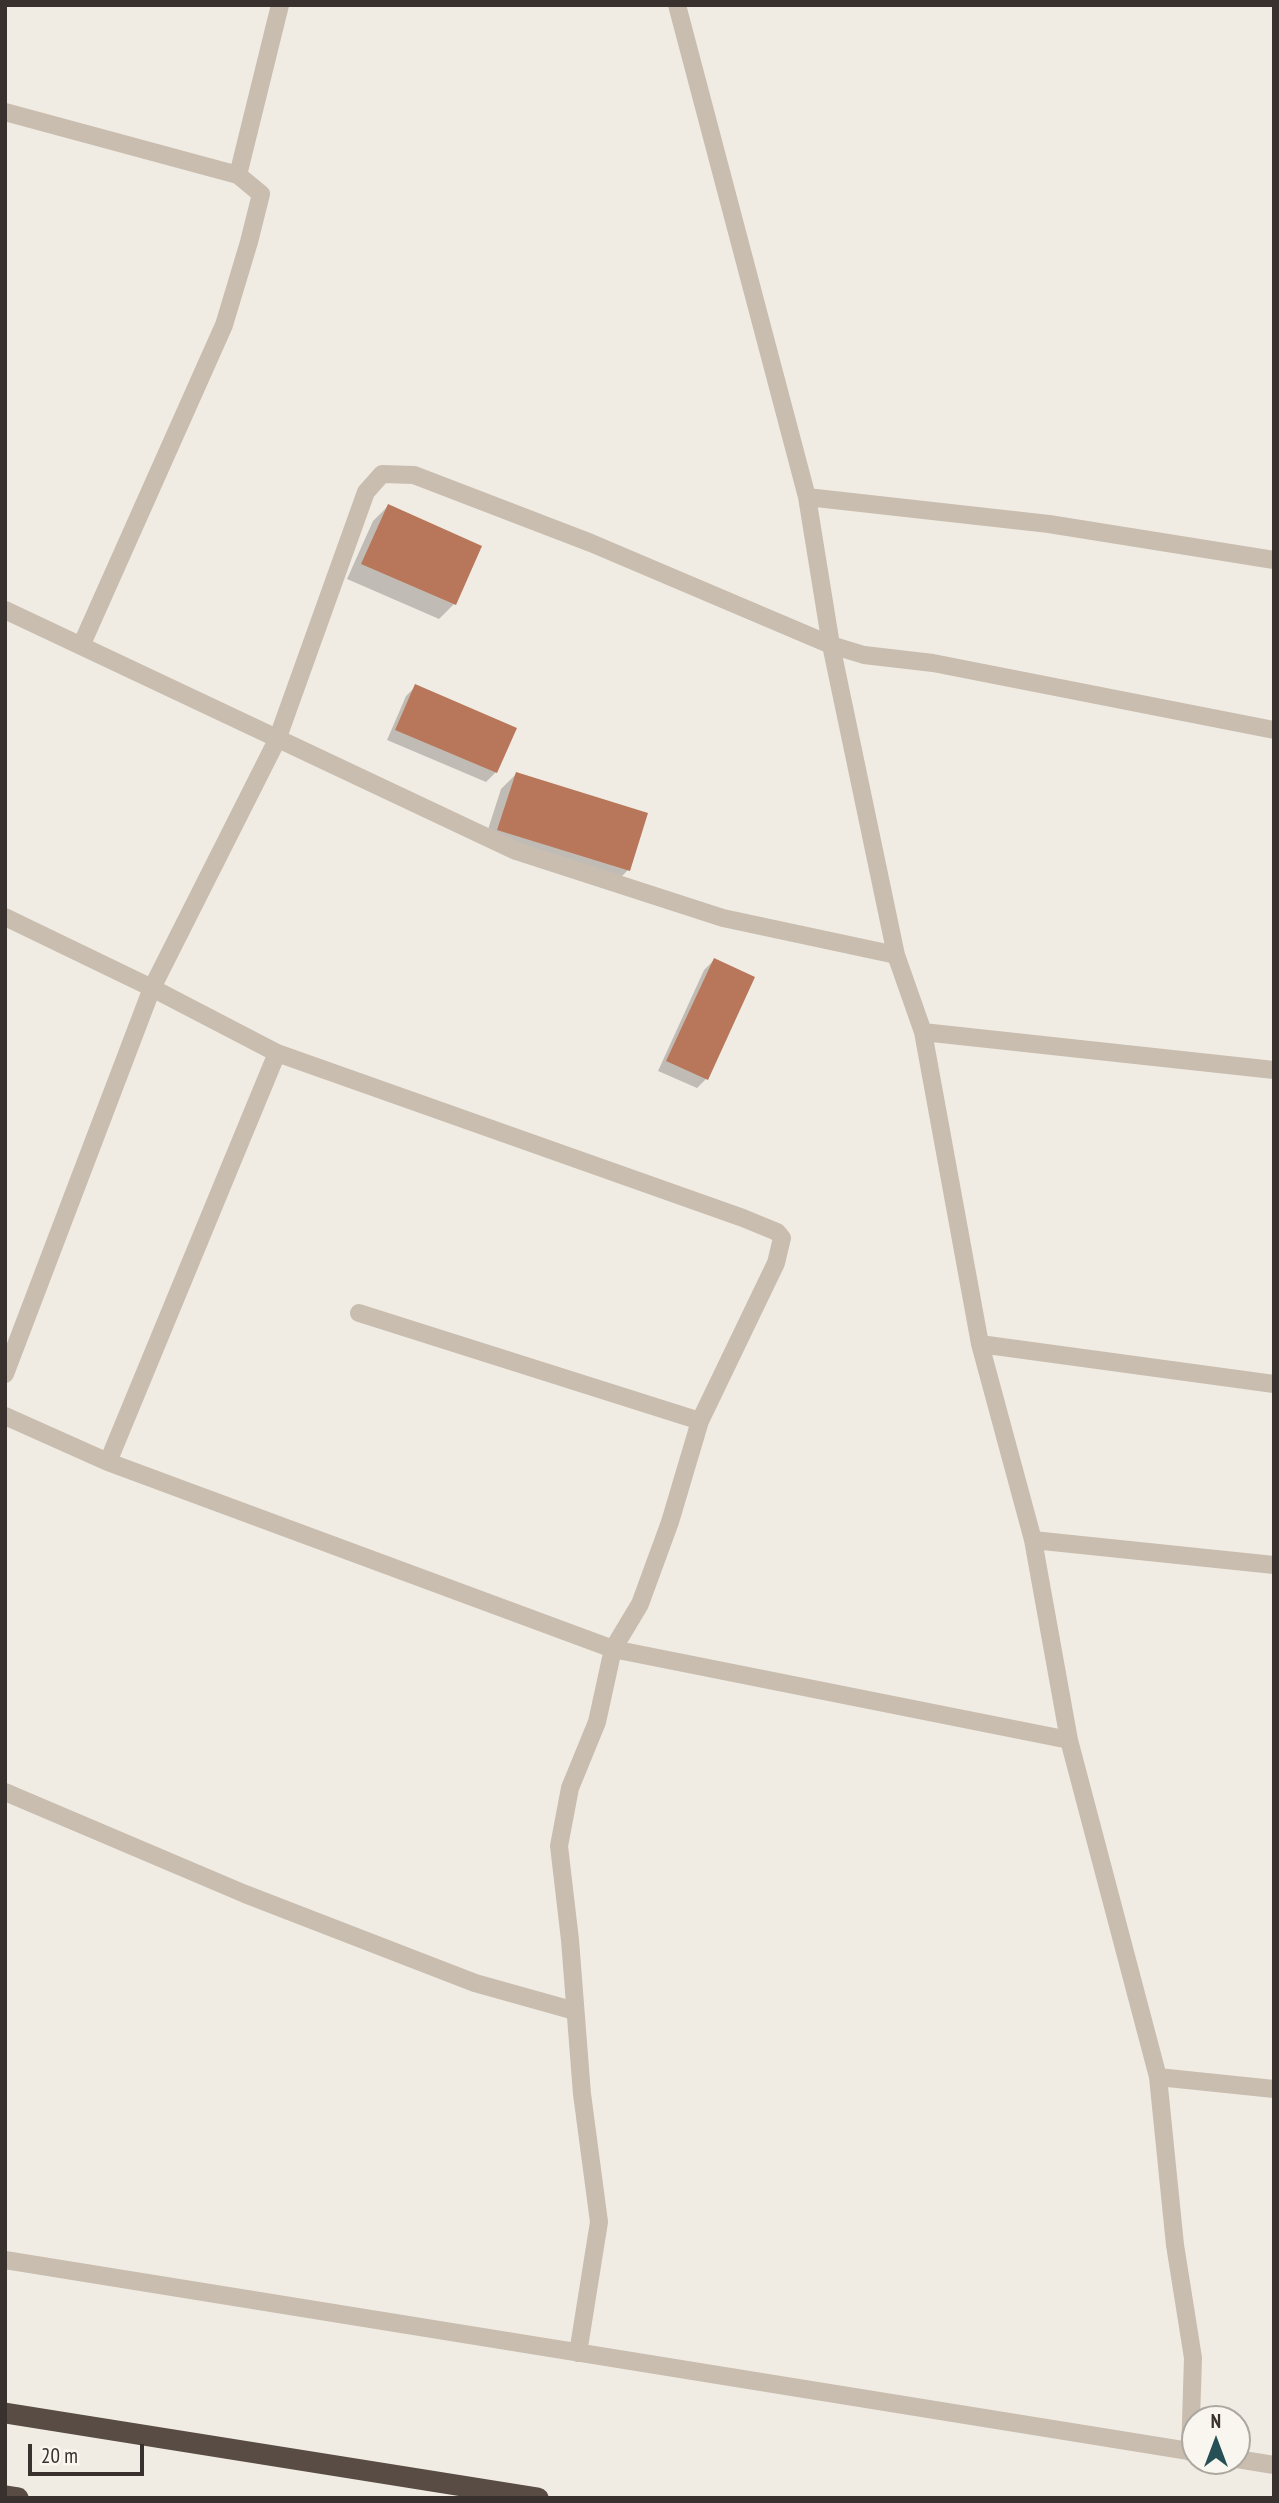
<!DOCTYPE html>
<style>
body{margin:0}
#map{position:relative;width:1279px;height:2503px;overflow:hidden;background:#f1ece3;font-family:"PT Sans Narrow",sans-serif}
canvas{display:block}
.frame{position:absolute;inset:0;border:7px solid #39312d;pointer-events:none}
.north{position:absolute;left:1181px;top:2405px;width:70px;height:70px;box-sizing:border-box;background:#f9f5ef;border:2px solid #aca7a1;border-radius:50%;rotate:0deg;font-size:19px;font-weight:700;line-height:28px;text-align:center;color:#39312d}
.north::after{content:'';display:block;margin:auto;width:24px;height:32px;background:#275056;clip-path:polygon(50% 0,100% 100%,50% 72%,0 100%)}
.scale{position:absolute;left:28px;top:2444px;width:116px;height:32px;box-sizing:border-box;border:4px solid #39312d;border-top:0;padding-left:9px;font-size:21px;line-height:24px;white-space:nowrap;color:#39312d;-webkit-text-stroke:5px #f9f5ef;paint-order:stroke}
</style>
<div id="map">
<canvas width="1279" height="2503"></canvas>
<div class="frame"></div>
<div class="north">N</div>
<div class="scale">20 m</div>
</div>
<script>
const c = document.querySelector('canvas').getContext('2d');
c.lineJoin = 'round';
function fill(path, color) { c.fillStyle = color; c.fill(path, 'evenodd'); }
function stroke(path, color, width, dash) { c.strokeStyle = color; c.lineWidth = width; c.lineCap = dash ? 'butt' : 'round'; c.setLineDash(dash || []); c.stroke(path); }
const shadow = new Path2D(`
 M388 506 479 547 454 604 439 619 347 579 373 521Z
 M416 686 496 772 486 782 387 740 406 696Z
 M516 774 628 870 613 885 483 845 501 789Z
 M714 960 706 1079 697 1088 658 1071 704 970Z`);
const building = new Path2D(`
 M388 504 482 546 456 605 361 564Z
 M415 684 517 728 497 773 395 730Z
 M516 772 648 813 630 871 497 830Z
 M714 958 755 977 708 1080 666 1061Z`);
const minor = new Path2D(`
 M677 5 807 497 831 645 896 955 923 1032 980 1344 1033 1540 1069 1740 1158 2077 1175 2245 1193 2358 1190 2452
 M5 112 238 175
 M807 497 1049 524 1274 560
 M5 610 516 851 723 918 896 955
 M81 646 224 325 249 242 261 194 238 175 280 5
 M5 917 152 988 277 1053 743 1218 777 1232 782 1238 776 1263 700 1421 670 1522 640 1604 613 1649 597 1722 570 1788 559 1846 570 1940 582 2094 599 2222 578 2353
 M923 1032 1274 1070
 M359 1313 700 1421
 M980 1344 1274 1384
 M5 1374 152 988 277 740 366 492 382 474 414 475 591 543 831 645 864 655 933 663 1274 730
 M5 1416 108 1462 613 1649 1069 1740
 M108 1462 277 1053
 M1033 1540 1274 1565
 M5 1792 245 1894 475 1983 575 2011
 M1158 2077 1274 2089
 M5 2260 1195 2452
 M1237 2459 1274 2465`);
const highway = new Path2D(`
 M5 2413 538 2498
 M5 2496 18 2498`);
fill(shadow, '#0003');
fill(building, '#b8775a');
stroke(minor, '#c9bdb0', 18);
stroke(highway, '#584c45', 21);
</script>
